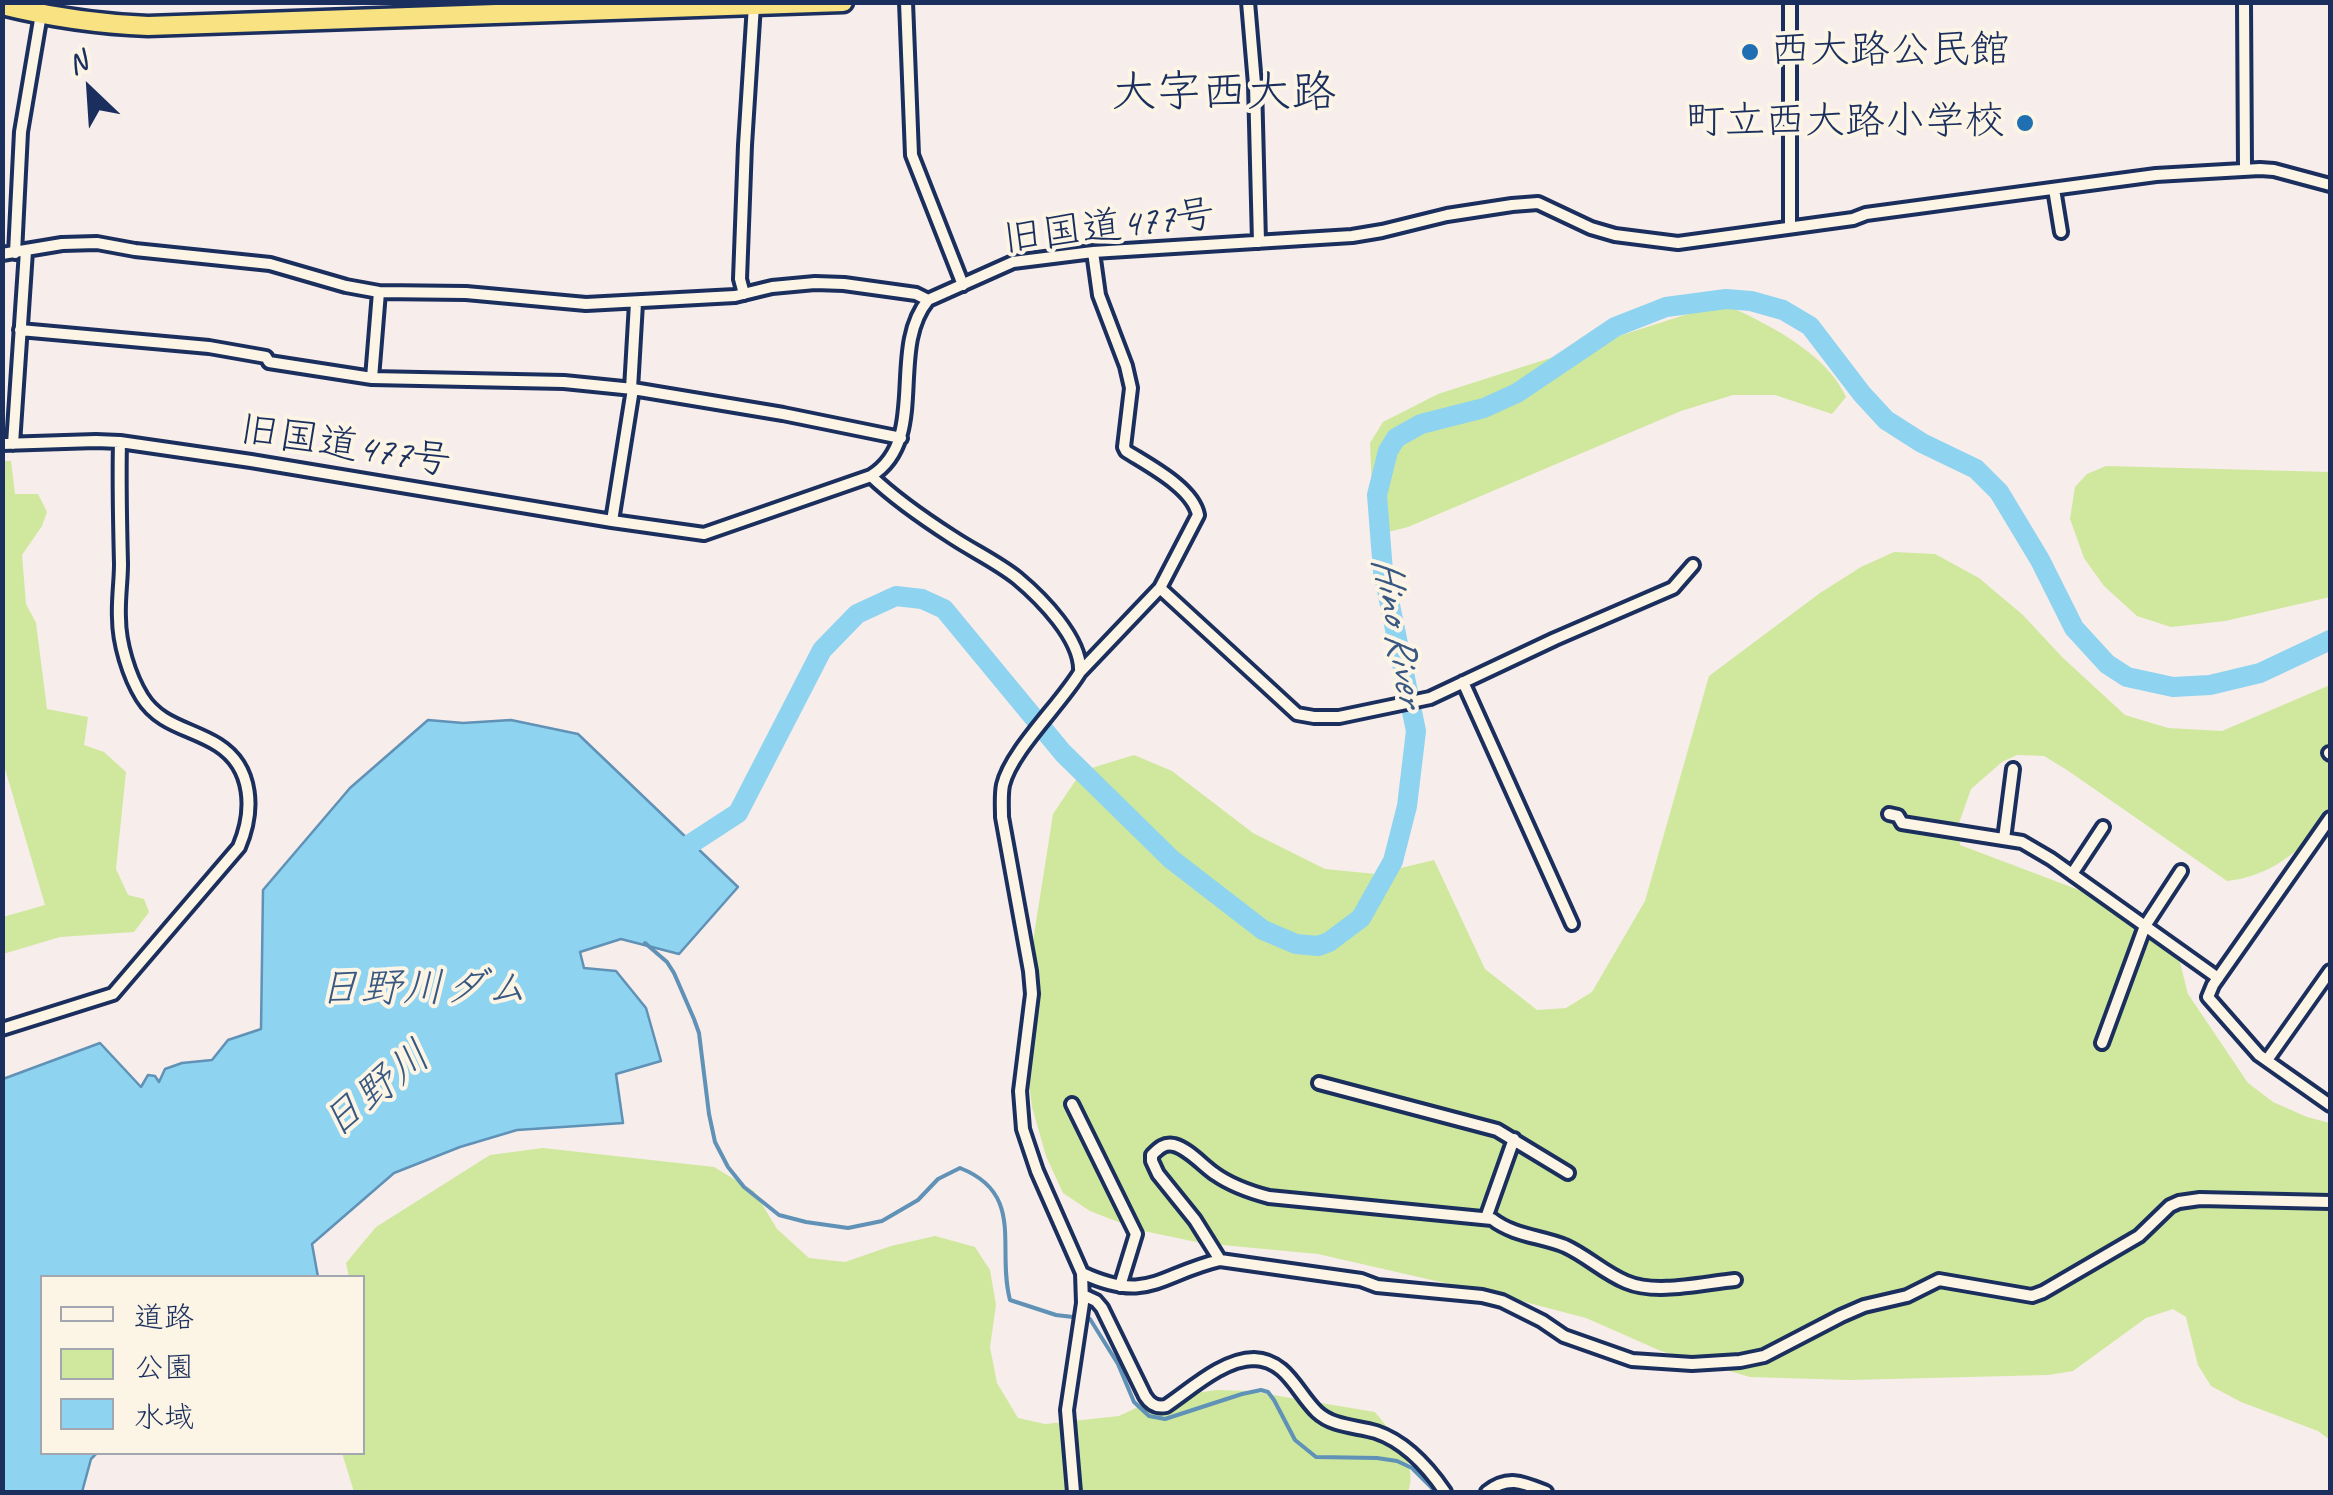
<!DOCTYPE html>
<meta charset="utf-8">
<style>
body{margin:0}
#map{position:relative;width:2333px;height:1495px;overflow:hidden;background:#f7edea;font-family:Caveat,"Klee One",sans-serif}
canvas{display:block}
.frame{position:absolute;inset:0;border:5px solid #1b2f5e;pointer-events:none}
.legend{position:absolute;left:40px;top:1275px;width:325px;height:180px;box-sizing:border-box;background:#fcf5e5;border:2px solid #a2a6af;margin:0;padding:12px 18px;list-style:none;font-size:30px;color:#1b2f5e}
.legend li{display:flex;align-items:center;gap:20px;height:50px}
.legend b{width:50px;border:2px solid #a2a6af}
.north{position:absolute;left:40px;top:40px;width:100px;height:100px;-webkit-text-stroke:8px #fcf5e5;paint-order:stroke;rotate:335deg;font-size:28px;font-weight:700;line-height:40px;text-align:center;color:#1b2f5e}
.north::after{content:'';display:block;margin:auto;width:35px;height:45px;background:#1b2f5e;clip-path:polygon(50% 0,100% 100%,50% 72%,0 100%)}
</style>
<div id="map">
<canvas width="2333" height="1495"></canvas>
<div class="frame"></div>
<ul class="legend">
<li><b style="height:12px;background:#fcf5e5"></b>道路</li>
<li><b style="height:28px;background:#cfe89e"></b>公園</li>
<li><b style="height:28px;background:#8ed3f0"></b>水域</li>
</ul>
<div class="north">N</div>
</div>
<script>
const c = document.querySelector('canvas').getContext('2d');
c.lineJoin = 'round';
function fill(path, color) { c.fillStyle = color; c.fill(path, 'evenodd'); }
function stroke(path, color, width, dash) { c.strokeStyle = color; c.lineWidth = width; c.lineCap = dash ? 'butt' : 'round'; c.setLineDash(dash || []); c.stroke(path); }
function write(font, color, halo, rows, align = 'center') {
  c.font = font + ' Caveat,"Klee One",sans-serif'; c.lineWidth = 8; c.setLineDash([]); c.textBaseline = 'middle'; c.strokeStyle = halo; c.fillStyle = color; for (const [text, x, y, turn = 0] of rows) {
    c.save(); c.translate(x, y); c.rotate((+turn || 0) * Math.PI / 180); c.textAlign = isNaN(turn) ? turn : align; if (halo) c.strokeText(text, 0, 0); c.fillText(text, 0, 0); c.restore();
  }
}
const green = new Path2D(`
 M1722 303C1764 322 1826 352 1846 397L1832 414 1775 395H1733L1681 411 1408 527 1388 532 1373 517 1370 443 1383 422 1438 394Z
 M3 461H11L15 494H38L47 512 42 526 22 555 26 604 36 623 47 709 88 717 84 745 104 752 126 772 116 869 128 895 144 899 149 912 134 932 60 937 3 954V917L45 905 3 762Z
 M2106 466 2330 472V597L2225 621 2171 627 2137 616 2104 586 2084 558 2070 519 2075 487 2087 474Z
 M1894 552 1935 554 1979 578 2023 615 2062 657 2125 715 2168 728 2222 731 2330 685V821C2298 850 2273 876 2227 881L2067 770 2044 756 2017 755 2002 762 1971 789 1958 826 1960 845 2145 915 2175 943 2188 994 2248 1083 2273 1102 2307 1117 2330 1123V1440L2318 1431 2241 1402 2211 1386 2198 1365 2186 1317 2173 1309 2146 1318 2073 1371 2048 1375 1849 1380 1750 1377 1661 1351 1586 1318 1506 1297 1318 1254 1201 1243 1139 1230 1090 1211 1063 1193 1046 1156 1032 1107 1021 1018 1053 814 1082 771 1134 755 1172 771 1253 833 1325 869 1376 874 1434 860 1485 969 1537 1010 1566 1008 1592 992 1645 901 1709 676 1820 593 1861 567Z
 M543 1148 714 1167 754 1191 777 1229 809 1258 845 1262 891 1246 935 1236 975 1247 990 1270 996 1305 990 1347 997 1383 1018 1418 1045 1424 1119 1416 1155 1399 1217 1390 1249 1391 1375 1412C1392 1433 1419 1464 1408 1492H354L342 1453 362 1452V1278L349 1277 346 1263 376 1227 490 1155Z`);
const water = new Path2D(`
 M428 720 463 723 511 720 578 734 738 887 679 954 621 939 580 952 584 968 616 971 646 1008 661 1061 616 1074 623 1123 517 1130 460 1147 394 1173 312 1244 318 1277 42 1278V1452L97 1453 91 1459 82 1492H3V1079L100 1043 141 1087 148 1075 155 1076 159 1082 165 1069 182 1063 212 1060 228 1040 261 1029 263 890 350 788Z`);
const stream = new Path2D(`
 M645 943 667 962 674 973 694 1019 699 1033 709 1114 715 1142 728 1167 744 1187 779 1215 806 1222 848 1228 882 1221 918 1200 938 1179 960 1168C1026 1194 996 1248 1010 1300L1056 1315 1090 1319 1118 1364 1134 1402 1149 1416 1165 1419 1242 1394 1261 1390 1268 1392 1274 1400 1295 1440 1316 1457 1377 1458 1397 1461 1412 1468 1436 1492`);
const river = new Path2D(`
 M672 856 738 813 822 650 857 614 896 596 922 599 944 609 1063 753 1171 859 1263 930 1296 944 1318 946 1329 942 1361 918 1393 861 1407 806 1416 731 1383 571 1377 495 1388 451 1396 438 1421 424 1484 408 1517 393 1615 327 1666 307 1726 299 1751 301 1783 310 1810 326 1862 394 1886 420 1922 443 1976 469 1999 492 2040 560 2074 628 2107 664 2127 677 2173 687 2210 685 2260 673 2330 640`);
const street = new Path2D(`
 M906 2 912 155 963 285
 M1248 2 1255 84 1259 242
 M1790 2V227
 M2244 2 2245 169
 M2054 189 2061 232
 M15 253 21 132 41 14
 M2 254 62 244 97 243 135 250 270 264 346 286 379 292 466 293 586 304 735 296 772 287 815 283 844 284 916 294 928 300
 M744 294 740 279 745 145 754 5
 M20 330 209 347 266 357 269 362 372 378 564 382 633 389 783 414 901 438
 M372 378 379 292
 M631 389 636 303
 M2 444 96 441 120 442 251 461 612 521 704 534 871 476C930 439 887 350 928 300L1013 262 1093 252 1352 236 1382 231 1447 215 1512 205 1538 203 1591 228 1615 235 1678 243 1853 219 1866 214 2156 175 2260 169 2274 170 2330 185
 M13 444 26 251
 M871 476C895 499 924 519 952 537 973 551 997 562 1017 578 1041 598 1082 639 1080 672
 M612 521 633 389
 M1160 588 1297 714 1314 717H1339L1430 698 1555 639 1673 588 1693 565
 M1463 682 1572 924
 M2329 753 2330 754
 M1889 814 1898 816 1902 823 2022 842 2051 859 2218 978
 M2330 818 2213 985 2208 997 2259 1055 2330 1105
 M2004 839 2013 769
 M2072 874 2103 827
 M2 1029 113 994 239 847C254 812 254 768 218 745 191 728 160 726 142 697 129 676 119 643 119 618 118 600 121 582 121 564 120 524 119 483 120 442
 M2102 1043 2145 926 2181 871
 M2267 1060 2330 971
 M1319 1083 1497 1130 1568 1173
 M1072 1104 1136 1234 1120 1286
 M1486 1218 1514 1139
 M1220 1260 1195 1220 1158 1174 1152 1161V1155C1159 1148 1164 1143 1174 1145 1189 1149 1203 1166 1215 1174 1232 1186 1250 1192 1269 1197L1492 1219C1514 1236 1540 1236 1565 1246 1587 1256 1604 1273 1626 1282 1656 1295 1703 1283 1735 1280
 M1082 1273C1148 1304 1160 1274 1220 1260L1361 1280 1377 1286 1482 1296 1502 1301 1542 1321 1564 1336 1632 1360 1692 1364 1740 1361 1764 1356 1841 1316 1864 1306 1907 1296 1939 1280 2032 1296 2043 1292 2139 1236 2170 1206 2179 1202 2200 1199 2330 1202
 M1083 1295 1096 1301 1102 1308 1145 1396C1150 1404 1156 1408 1166 1406 1190 1390 1223 1359 1254 1359 1287 1360 1297 1393 1317 1412 1333 1427 1356 1426 1376 1432 1406 1442 1428 1467 1445 1492
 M1074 1492 1067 1410 1083 1303 1082 1273 1037 1171 1023 1129 1020 1091 1032 994 1030 971 1002 817C1002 806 1001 795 1003 785 1011 751 1061 704 1080 672L1160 588 1198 515C1193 488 1148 465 1126 451L1124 447 1131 388 1126 366 1099 295 1093 252
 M1487 1492C1508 1475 1524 1483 1546 1492`);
const highway = new Path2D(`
 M2 5C50 17 99 24 148 26L843 2`);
const markers = [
 [1750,52,10,"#1f6fb2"],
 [2025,123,10,"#1f6fb2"]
];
const poiNames = [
 ["西大路公民館",1770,52],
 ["町立西大路小学校",2005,123,"right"]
];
const streetNames = [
 ["旧国道477号",1109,228,-7],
 ["旧国道477号",345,447,9]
];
const waterNames = [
 ["Hino River",1397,631,80],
 ["日野川ダム",423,990],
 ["日野川",377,1091,-39]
];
const quarterNames = [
 ["大字西大路",1224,94]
];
fill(green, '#cfe89e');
fill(water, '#8ed3f0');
stroke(water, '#6091b6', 2.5);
stroke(stream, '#6091b6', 4);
stroke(river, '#8ed3f0', 20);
stroke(street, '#1b2f5e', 18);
stroke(highway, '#1b2f5e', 25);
stroke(street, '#fcf5e5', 10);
stroke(highway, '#f8e281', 18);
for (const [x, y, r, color] of markers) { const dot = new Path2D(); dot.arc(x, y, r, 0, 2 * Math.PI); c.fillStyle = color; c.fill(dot); stroke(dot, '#fcf5e5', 4); }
write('40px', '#1b2f5e', '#fcf5e5', poiNames, 'left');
write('40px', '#1b2f5e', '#fcf5e5', streetNames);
write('italic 42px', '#385882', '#fcf5e5', waterNames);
write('45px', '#1b2f5e', '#fcf5e5', quarterNames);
</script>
